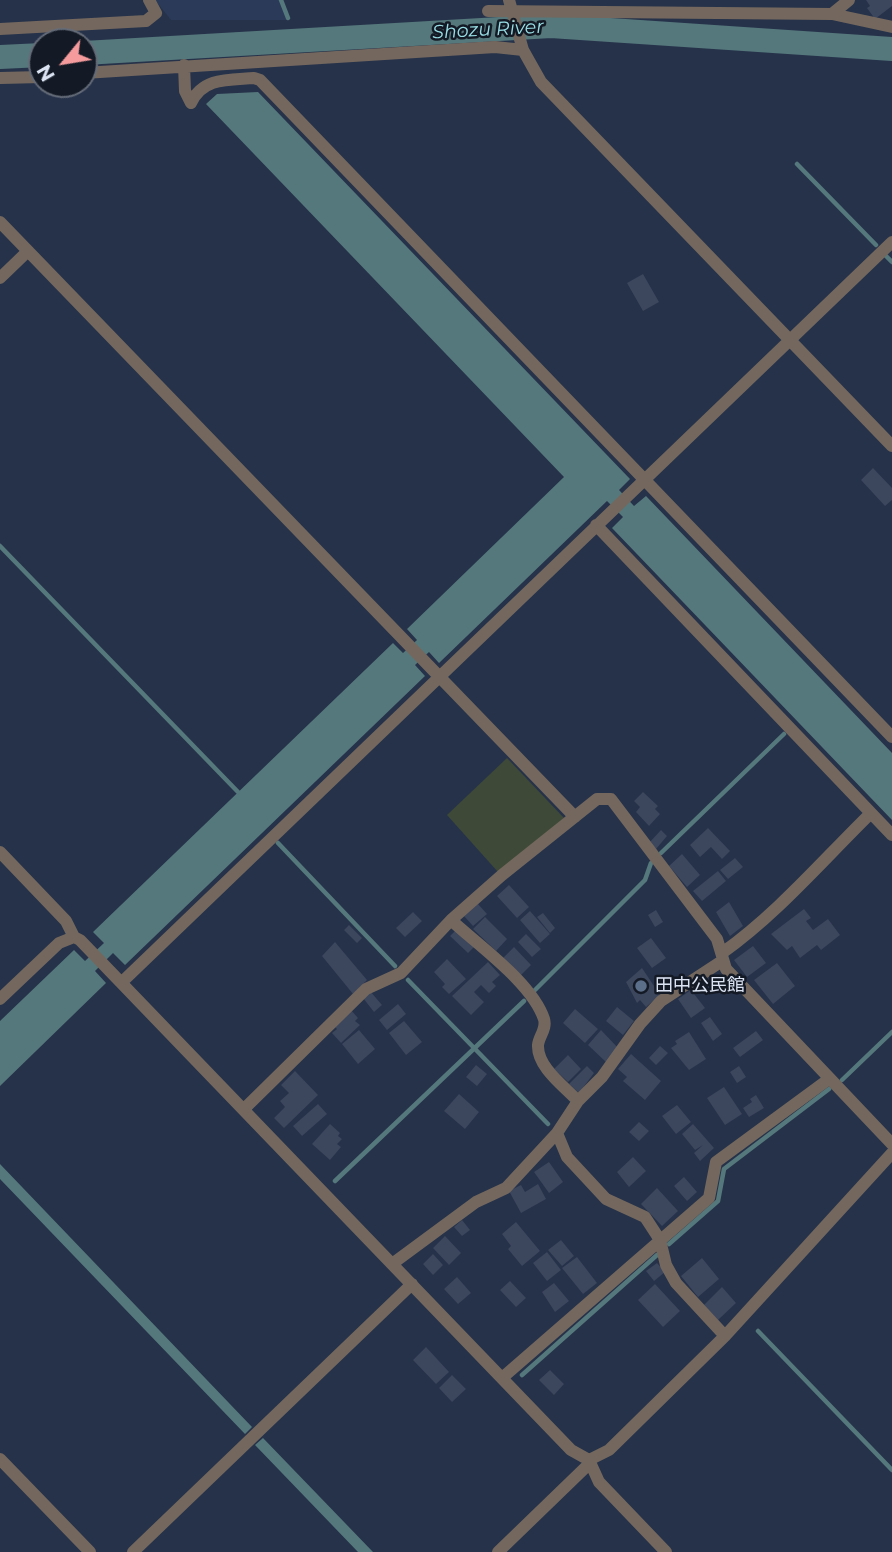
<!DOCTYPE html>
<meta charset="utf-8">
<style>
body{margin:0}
#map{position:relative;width:892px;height:1552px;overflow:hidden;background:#26324a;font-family:Montserrat,sans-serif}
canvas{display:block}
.north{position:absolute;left:28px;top:28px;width:70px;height:70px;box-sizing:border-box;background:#141a25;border:2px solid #646b78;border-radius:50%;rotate:240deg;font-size:19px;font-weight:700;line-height:28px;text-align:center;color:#dce4f4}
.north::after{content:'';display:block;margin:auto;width:24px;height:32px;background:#f59b9d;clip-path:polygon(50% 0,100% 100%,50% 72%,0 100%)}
</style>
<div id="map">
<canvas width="892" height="1552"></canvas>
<div class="north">N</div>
</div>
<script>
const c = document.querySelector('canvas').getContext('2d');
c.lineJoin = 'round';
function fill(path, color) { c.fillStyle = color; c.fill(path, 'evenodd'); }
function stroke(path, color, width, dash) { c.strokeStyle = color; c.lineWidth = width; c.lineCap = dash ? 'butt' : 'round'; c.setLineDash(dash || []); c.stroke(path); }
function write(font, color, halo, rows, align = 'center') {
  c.font = font + ' Montserrat,"Noto Sans JP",sans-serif'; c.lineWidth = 5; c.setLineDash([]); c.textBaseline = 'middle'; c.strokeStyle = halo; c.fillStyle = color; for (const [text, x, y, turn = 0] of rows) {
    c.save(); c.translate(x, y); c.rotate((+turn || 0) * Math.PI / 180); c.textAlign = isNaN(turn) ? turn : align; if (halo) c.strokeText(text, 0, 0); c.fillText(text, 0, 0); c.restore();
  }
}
const built = new Path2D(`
 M155 0H283L290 20H171Z`);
const green = new Path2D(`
 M507 758 564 818 498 872 447 815Z`);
const water = new Path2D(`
 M258 92 630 479 619 490 634 506 646 496 892 753V820L612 528 623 517 607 501 439 663 429 652 415 665 425 676 125 965 113 953 95 971 106 983 0 1086V1021L74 950 85 961 104 943 93 932 393 643 403 653 417 640 407 629 564 477 206 104 217 94Z
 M0 1164 252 1427 245 1434 0 1179Z
 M263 1438 373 1552H358L255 1445Z`);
const stream = new Path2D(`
 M281 0 288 18
 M797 164 876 245
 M886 256 892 262
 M0 546 238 792
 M278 843 395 966
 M661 853 784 734
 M408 980 548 1124
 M535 990 645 880 651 863
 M842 1080 892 1032
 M335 1181 524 1001
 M669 1244 718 1201 724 1169 829 1089
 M758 1331 892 1470
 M522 1375 657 1255`);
const river = new Path2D(`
 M84 53 551 26 892 49
 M0 57 42 55`);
const building = new Path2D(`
 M866 0H892V6L875 19 867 8 870 6Z
 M643 274 659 302 643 311 627 283Z
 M873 468 892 488V500L885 506 861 480Z
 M643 792 658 806 655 809 660 814 649 826 636 812 640 807 634 801Z
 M708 828 730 851 722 859 711 847 700 857 690 845Z
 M661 830 667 836 656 849 649 843Z
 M682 854 700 875 687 887 669 866Z
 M735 858 743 867 728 879 720 870Z
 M718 871 726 881 702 901 693 891Z
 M509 885 529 907 517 918 497 896Z
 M729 902 743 926 730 936 716 912Z
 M478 904 487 914 473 926 464 916Z
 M804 909 811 918 806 921 813 930 828 919 840 935 821 950 817 945 800 958 792 946 787 950 771 934Z
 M656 910 663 922 655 927 648 915Z
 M530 911 550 934 540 943 520 920Z
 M413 912 422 921 405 937 396 928Z
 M543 913 555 928 550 933 537 917Z
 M485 917 507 939 496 951 473 929Z
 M349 925 362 938 357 943 344 930Z
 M456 930 474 947 468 953 450 936Z
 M526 934 541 949 532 957 518 942Z
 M651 938 666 958 652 968 637 948Z
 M335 942 367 980 353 994 322 956Z
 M753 946 766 963 747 977 734 960Z
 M514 947 531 965 519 977 502 959Z
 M447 959 466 979 449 994 442 987 445 984 434 972Z
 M488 962 500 975 492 982 496 986 489 993 481 985 474 992 484 1002 471 1015 452 996Z
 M777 963 795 986 773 1004 754 980Z
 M642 968 660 995 646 1007 640 1000 637 1003 626 982Z
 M691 990 705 1008 691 1018 678 999Z
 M370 991 382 1005 374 1012 363 998Z
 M398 1004 406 1014 387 1030 379 1020Z
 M617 1007 634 1021 623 1035 606 1021Z
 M575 1009 598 1029 585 1043 563 1023Z
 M351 1010 358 1018 355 1021 360 1025 341 1043 332 1033 337 1029 334 1026Z
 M710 1017 722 1034 713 1041 701 1023Z
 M404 1021 422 1042 406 1055 389 1033Z
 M359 1030 375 1049 358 1064 342 1044Z
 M601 1030 619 1049 607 1063 588 1045Z
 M756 1031 763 1040 740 1057 733 1048Z
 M689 1032 706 1059 689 1070 671 1048 677 1044 675 1041Z
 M660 1046 668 1053 656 1065 649 1058Z
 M631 1054 661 1081 645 1100 623 1081 627 1077 618 1069Z
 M568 1055 581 1069 568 1082 554 1069Z
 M476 1065 487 1074 477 1086 466 1077Z
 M587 1066 594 1073 579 1093 569 1084Z
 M739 1066 746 1077 737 1083 730 1072Z
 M295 1071 318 1095 284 1128 274 1118 285 1107 280 1101 289 1093 281 1085Z
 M724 1087 742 1114 725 1125 707 1098Z
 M459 1094 479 1112 465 1129 444 1111Z
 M756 1095 764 1108 749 1117 743 1108 752 1102 750 1099Z
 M318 1104 327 1114 302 1136 293 1126Z
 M677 1105 691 1122 676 1134 662 1116Z
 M639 1122 649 1131 639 1141 629 1132Z
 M330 1124 340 1133 338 1136 342 1139 337 1144 341 1147 330 1160 312 1144Z
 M693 1124 714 1148 700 1161 694 1153 703 1145 695 1150 682 1134Z
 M633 1157 646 1171 629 1187 617 1172Z
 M549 1162 563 1182 549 1193 534 1172Z
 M684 1177 697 1192 687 1201 674 1186Z
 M538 1184 546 1199 521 1213 509 1191 521 1185 525 1192Z
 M657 1188 678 1211 662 1226 641 1204Z
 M462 1220 470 1230 462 1236 454 1227Z
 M516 1222 540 1251 522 1266 508 1249 511 1246 502 1234Z
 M445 1236 461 1253 449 1265 433 1248Z
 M561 1240 574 1256 562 1266 548 1250Z
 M547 1252 561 1270 547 1281 533 1263Z
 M433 1254 443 1265 433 1275 423 1264Z
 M577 1257 597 1283 583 1294 562 1268Z
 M702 1258 719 1279 698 1297 681 1276Z
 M657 1263 665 1272 654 1281 646 1271Z
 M457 1277 471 1293 458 1304 444 1289Z
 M510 1281 526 1298 516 1307 500 1290Z
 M554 1283 569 1301 555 1312 542 1292Z
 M655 1284 680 1311 663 1327 638 1300Z
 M722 1287 736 1303 718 1320 704 1305Z
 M426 1347 449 1372 436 1384 413 1360Z
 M550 1370 564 1384 554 1395 539 1380Z
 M452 1375 466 1389 452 1402 439 1388Z`);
const minor = new Path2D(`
 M509 0 523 50 541 82 892 446
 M488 11 832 14 892 27
 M832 14 849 0
 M0 29 146 21 156 13 149 0
 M184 65 185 91 191 103
 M84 73 495 47 523 50
 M0 78 42 77
 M191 103C203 77 229 80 254 78L260 80 892 737
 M0 222 575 817
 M0 278 28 251
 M596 525 892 835
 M0 852 66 921 74 937
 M451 920C479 946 532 983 544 1019 547 1029 539 1036 538 1045 537 1067 564 1086 578 1101
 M722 953C777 914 822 861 871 813
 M122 982 892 242
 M0 999 59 943 74 937 80 940 571 1450 589 1460 609 1450 725 1336 892 1153
 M244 1109 366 989 401 973 451 920 502 875 597 799H611L717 939 726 969 892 1144
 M557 1133 567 1157 606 1199 645 1217 660 1240 666 1265 676 1283 725 1336
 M392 1264 476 1202 506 1188 557 1133 578 1101 602 1077 640 1024 661 1001 722 961
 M502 1378 709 1198 716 1162 829 1079
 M0 1459 90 1552
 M589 1460 599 1482 666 1552
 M133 1552 412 1284
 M498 1552 589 1464`);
const markers = [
 [641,986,7,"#5c6f8a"]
];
const poiNames = [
 ["田中公民館",655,986]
];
const waterNames = [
 ["Shozu River",488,30,-3]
];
fill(built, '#2b3a58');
fill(green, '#3e4937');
fill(water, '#55787c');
stroke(stream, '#55787c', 4.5);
stroke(river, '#55787c', 24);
fill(building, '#3c465d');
stroke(minor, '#74685e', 12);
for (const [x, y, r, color] of markers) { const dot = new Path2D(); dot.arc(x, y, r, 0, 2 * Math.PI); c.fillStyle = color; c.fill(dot); stroke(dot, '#141a25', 2.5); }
write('18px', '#dce4f4', '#141a25', poiNames, 'left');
write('italic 19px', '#97dde4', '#141a25', waterNames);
</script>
